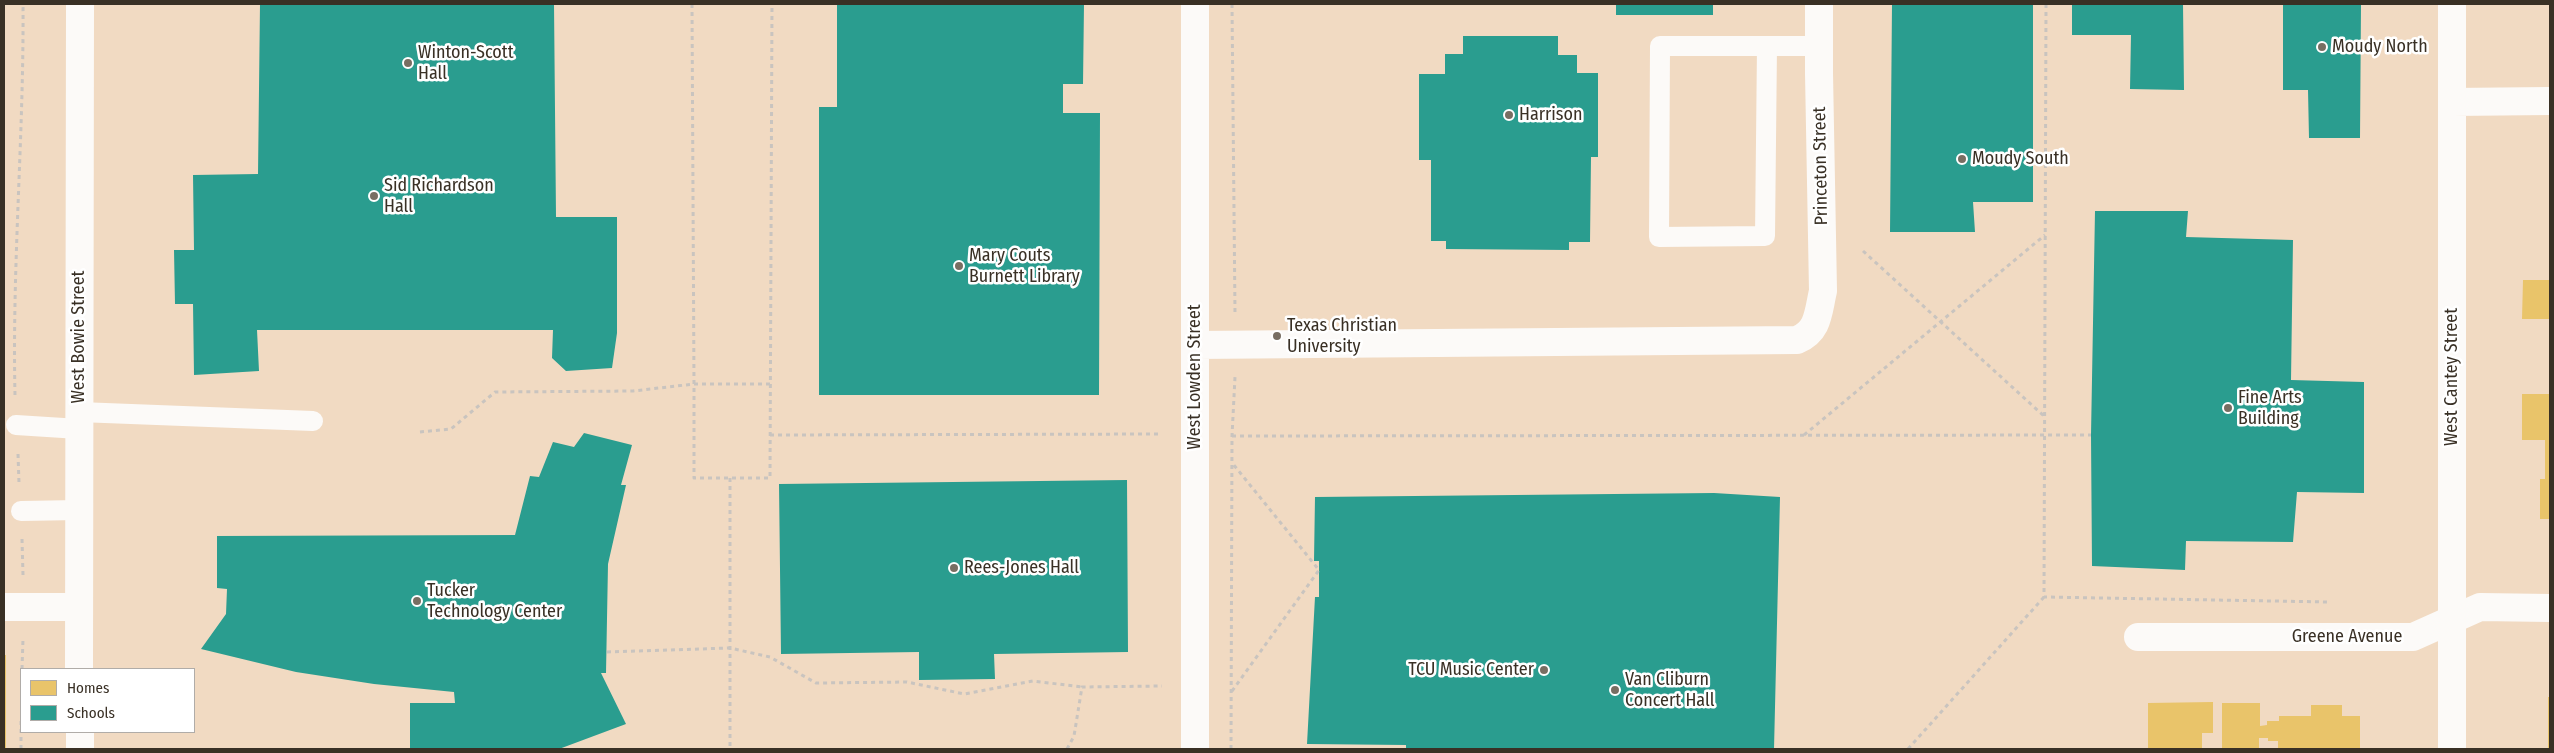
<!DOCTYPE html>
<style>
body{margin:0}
#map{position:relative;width:2554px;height:753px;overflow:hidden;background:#eee0d2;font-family:"Fira Sans Condensed",sans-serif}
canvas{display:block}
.frame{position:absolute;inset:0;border:5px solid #393025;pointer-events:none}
.legend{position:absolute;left:20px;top:668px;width:175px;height:65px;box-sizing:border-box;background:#fff;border:1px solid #b0aca8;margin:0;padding:6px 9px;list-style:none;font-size:15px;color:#393025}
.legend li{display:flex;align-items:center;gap:10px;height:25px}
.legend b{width:25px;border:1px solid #b0aca8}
</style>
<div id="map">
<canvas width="2554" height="753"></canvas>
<div class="frame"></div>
<ul class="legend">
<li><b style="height:14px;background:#e9c46a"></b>Homes</li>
<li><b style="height:14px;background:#2a9d8f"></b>Schools</li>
</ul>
</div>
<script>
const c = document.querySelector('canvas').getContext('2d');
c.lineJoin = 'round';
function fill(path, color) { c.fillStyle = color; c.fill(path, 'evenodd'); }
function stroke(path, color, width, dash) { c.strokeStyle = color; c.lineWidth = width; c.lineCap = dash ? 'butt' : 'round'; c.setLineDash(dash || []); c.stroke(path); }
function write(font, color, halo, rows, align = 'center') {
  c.font = font + ' "Fira Sans Condensed",sans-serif'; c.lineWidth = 5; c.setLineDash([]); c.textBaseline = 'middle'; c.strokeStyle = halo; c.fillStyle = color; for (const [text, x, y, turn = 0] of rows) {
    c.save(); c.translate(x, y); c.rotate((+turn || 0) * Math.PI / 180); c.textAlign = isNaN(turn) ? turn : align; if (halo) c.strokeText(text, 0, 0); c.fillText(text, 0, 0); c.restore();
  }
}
const built = new Path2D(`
 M4 4H2550V749H4ZM21 669H194V732H21Z`);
const homes = new Path2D(`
 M2523 280H2550V319H2522Z
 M2522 394H2550V519H2540V479H2545V440H2522Z
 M4 655H6V749H4Z
 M2548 697H2550V748H2548Z
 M2213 702V733H2202V749H2148V703Z
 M2222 703H2260V726L2267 725V721H2279V716H2311V705H2342V716H2360V749H2278V741H2268V738H2259V749H2222Z`);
const schools = new Path2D(`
 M260 4H554L556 217H617V333L612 368 566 371 552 358 553 330H257L259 371 194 375 193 304H175L174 250H194L193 175 258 174Z
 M837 4H1084L1083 84H1063V113H1100L1099 395H819V107H837Z
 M1616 4H1713V15H1616Z
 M1892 4H2033V202H1973L1975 232H1890Z
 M2072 4H2183L2184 90 2130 89 2131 35H2072Z
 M2283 4H2361L2360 138H2309L2308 90H2283Z
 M1463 36H1558V55H1577V73H1598V157H1591L1590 242H1569V250L1446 249V241H1431V160H1419V74H1445V54H1463Z
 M2095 211H2188L2186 237 2293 240 2291 380 2364 382V493L2297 492 2293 542 2186 541 2185 570 2092 566 2091 435Z
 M584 433 632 445 621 485H626L608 564 606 673H601L626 724 559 749H410V703H455L454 692 374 684 296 672 201 649 226 614 227 589 217 588V536L515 535 530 476 539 477 553 442 574 447Z
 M1127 480 1128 652 994 654 995 679 919 680V652L781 654 779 484Z
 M1714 493 1780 497 1774 749H1406V745L1307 744 1315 597H1319V561H1314L1315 497Z`);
const path = new Path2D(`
 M1232 4 1235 313
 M2046 4 2044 597 2330 602
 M1863 251 2045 417
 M770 384H694V478H770L772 4
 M15 395C12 265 24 134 23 4
 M420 432 451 429 495 392 633 391 694 384 692 4
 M770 435 1161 434
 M1804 435 2045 235
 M1232 436 2091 435
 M18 454 19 483
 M730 478V749
 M22 539 23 575
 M607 652 730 648 770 657 816 683 907 682 964 694 1033 681 1082 687
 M22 669 23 639
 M1232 691 1319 570 1233 464
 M21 749V719
 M1067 749 1074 736 1082 687 1162 686
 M1231 749 1232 436 1235 377
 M1908 749 2044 597`);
const lane = new Path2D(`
 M1767 46 1765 236 1659 237 1660 46H1819
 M79 412 313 421
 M16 425 79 429
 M21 511 79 510`);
const street = new Path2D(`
 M1195 4V749
 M2452 4V749
 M2452 102 2550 101
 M1195 345 1797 340C1819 331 1818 312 1823 291L1819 73V4
 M4 607H79
 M2138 637H2413L2480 607 2550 608
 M79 669 80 4
 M80 749V732`);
const markers = [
 [2322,47,5,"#786e62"],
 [408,63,5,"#786e62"],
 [1509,115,5,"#786e62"],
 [1962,159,5,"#786e62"],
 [374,196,5,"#786e62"],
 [959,266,5,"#786e62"],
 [1277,336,5,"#786e62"],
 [2228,408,5,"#786e62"],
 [954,568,5,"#786e62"],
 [417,601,5,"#786e62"],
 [1544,670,5,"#786e62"],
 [1615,690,5,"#786e62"]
];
const poiNames = [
 ["Moudy North",2332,47],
 ["Winton-Scott",418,53],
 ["Hall",418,74],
 ["Harrison",1519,115],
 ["Moudy South",1972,159],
 ["Sid Richardson",384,186],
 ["Hall",384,207],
 ["Mary Couts",969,256],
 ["Burnett Library",969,277],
 ["Texas Christian",1287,326],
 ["University",1287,347],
 ["Fine Arts",2238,398],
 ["Building",2238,419],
 ["Rees-Jones Hall",964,568],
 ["Tucker",427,591],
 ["Technology Center",427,612],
 ["TCU Music Center",1534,670,"right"],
 ["Van Cliburn",1625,680],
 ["Concert Hall",1625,701]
];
const streetNames = [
 ["Princeton Street",1821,166,-91],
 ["West Bowie Street",79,337,-90],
 ["West Lowden Street",1195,377,-90],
 ["West Cantey Street",2452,377,-90],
 ["Greene Avenue",2347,637]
];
fill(built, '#f1dac2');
fill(homes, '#e9c46a');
fill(schools, '#2a9d8f');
stroke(path, '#c9c4bf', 3, [4, 4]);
stroke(lane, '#fcfaf8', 20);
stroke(street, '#fcfaf8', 28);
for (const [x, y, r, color] of markers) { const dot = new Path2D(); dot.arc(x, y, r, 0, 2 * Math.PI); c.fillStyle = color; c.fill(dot); stroke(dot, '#fff', 2); }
write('18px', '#393025', '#fff', poiNames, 'left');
write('18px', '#393025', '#fff', streetNames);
</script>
